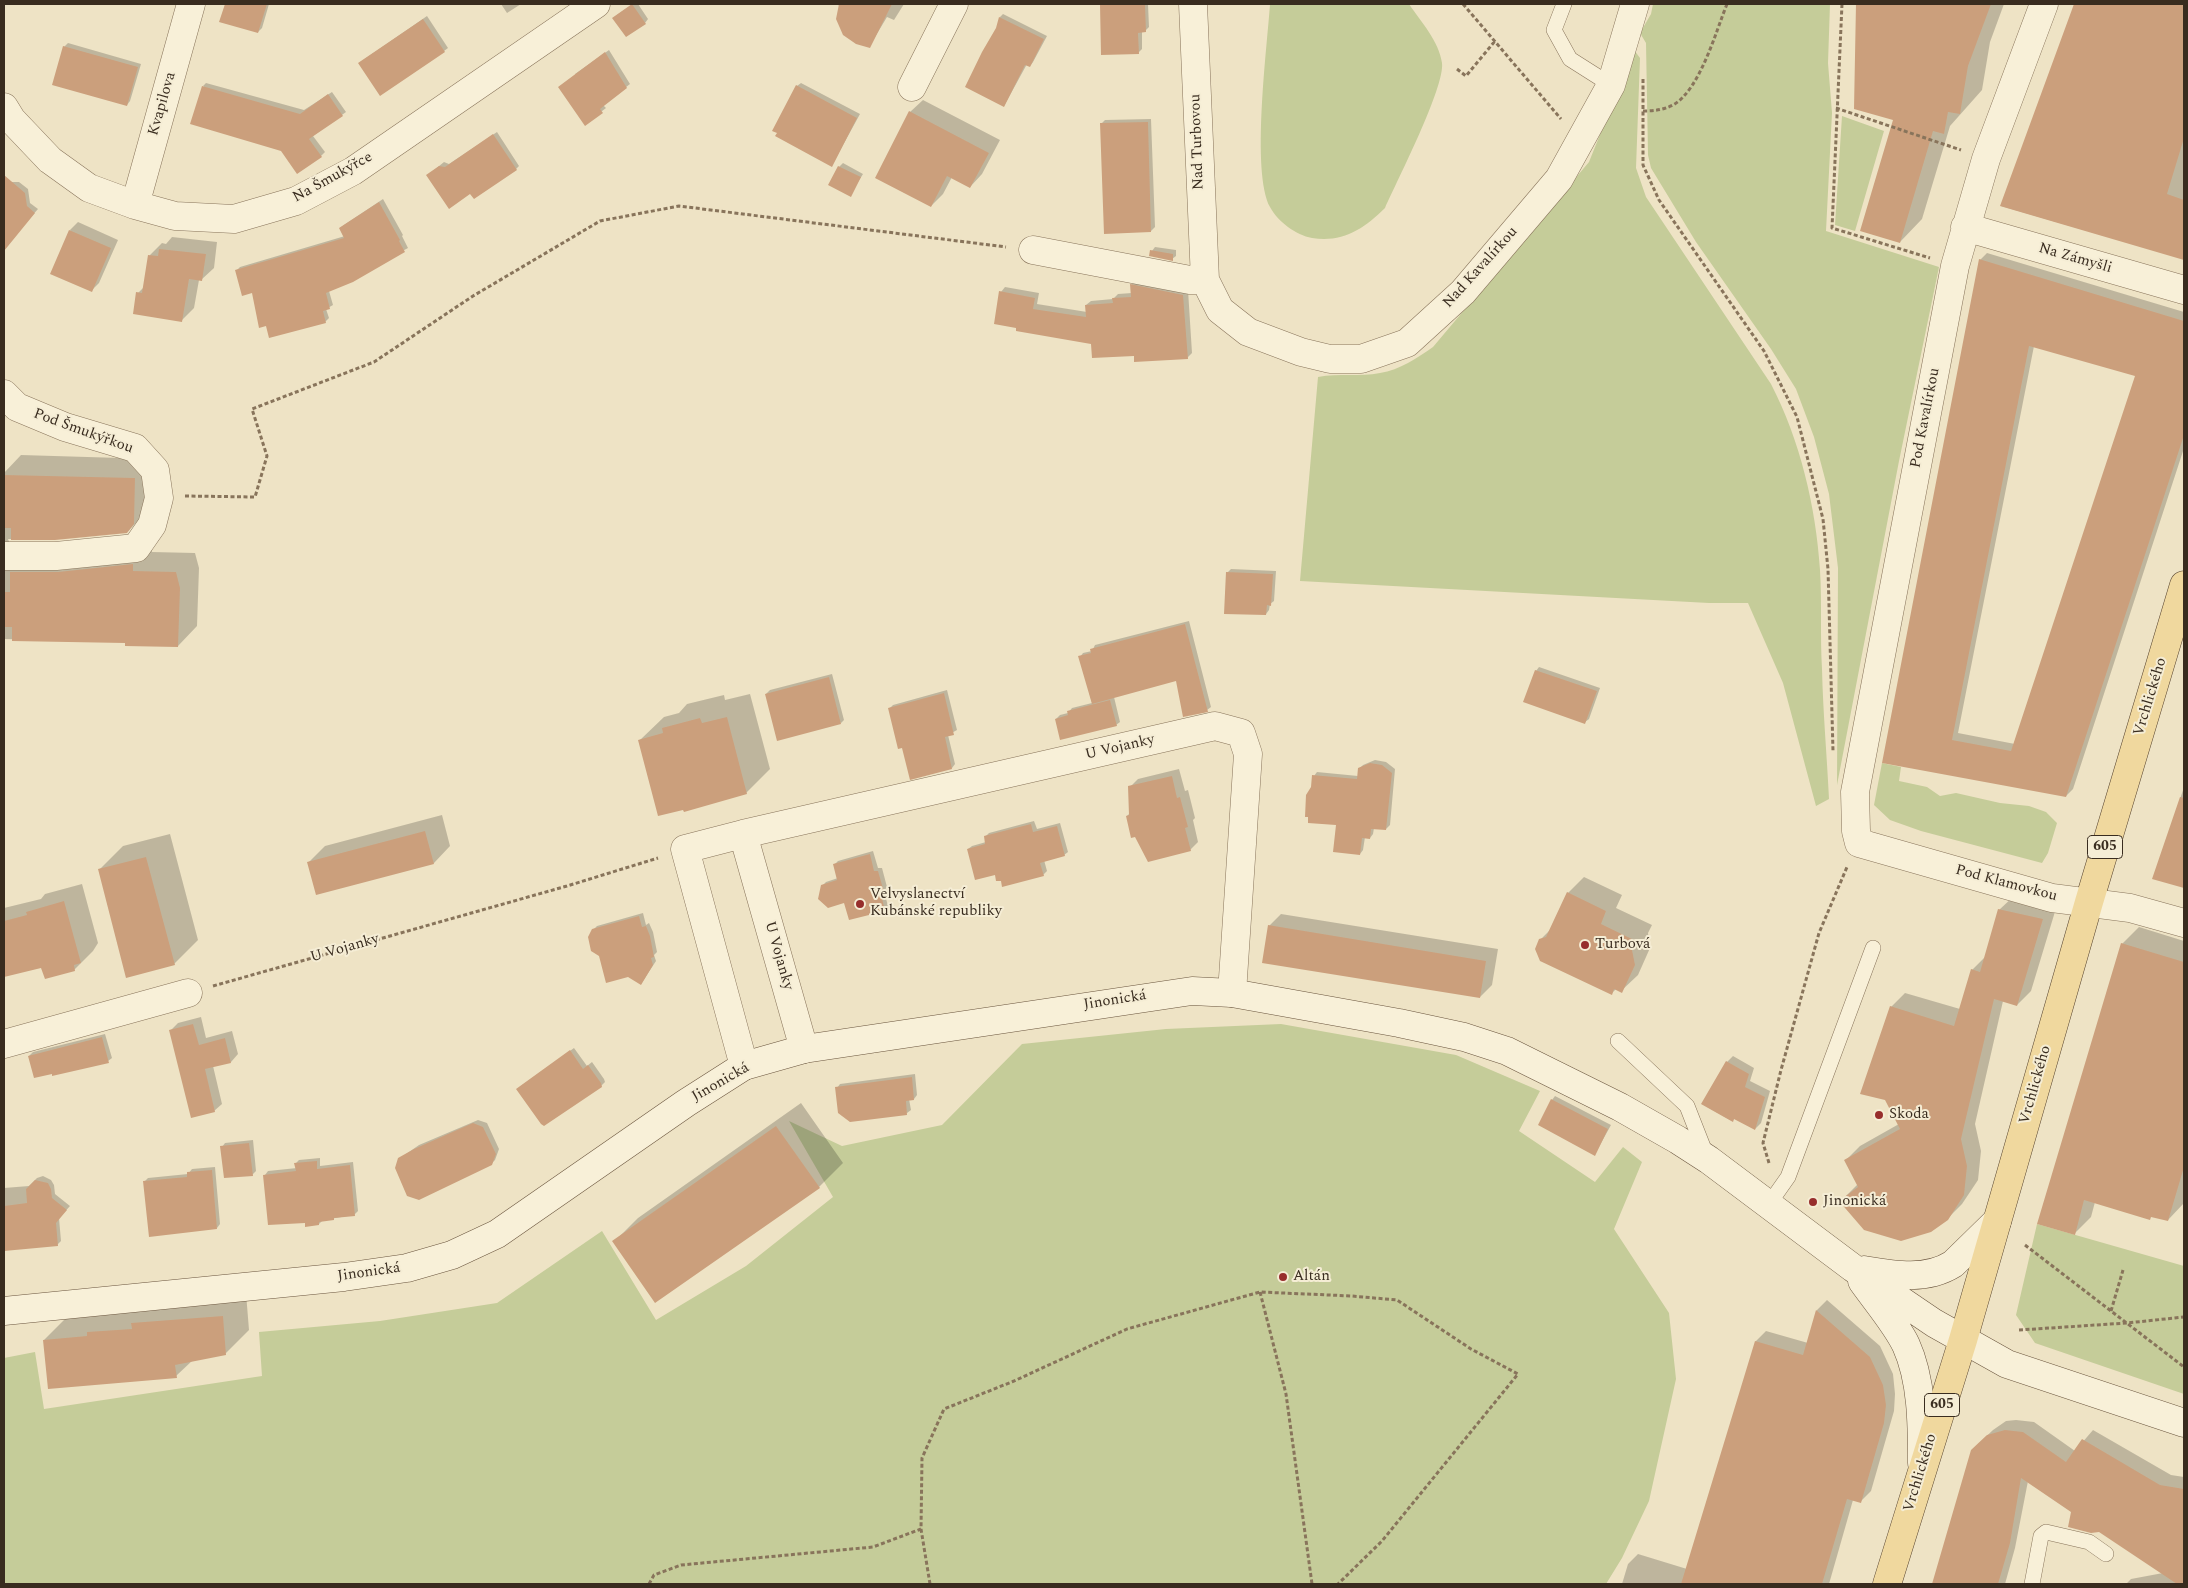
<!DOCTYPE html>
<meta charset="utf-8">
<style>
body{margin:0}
#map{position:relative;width:2188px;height:1588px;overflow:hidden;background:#eee3c5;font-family:Spectral,serif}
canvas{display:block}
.frame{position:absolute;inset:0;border:5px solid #392c1f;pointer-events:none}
</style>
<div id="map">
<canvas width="2188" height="1588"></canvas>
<div class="frame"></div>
</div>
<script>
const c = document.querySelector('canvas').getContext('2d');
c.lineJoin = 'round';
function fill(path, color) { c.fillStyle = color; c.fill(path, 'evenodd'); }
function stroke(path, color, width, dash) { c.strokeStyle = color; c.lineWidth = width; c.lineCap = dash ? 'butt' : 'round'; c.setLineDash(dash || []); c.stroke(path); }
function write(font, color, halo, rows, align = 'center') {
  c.font = font + ' Spectral,serif'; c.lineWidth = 4; c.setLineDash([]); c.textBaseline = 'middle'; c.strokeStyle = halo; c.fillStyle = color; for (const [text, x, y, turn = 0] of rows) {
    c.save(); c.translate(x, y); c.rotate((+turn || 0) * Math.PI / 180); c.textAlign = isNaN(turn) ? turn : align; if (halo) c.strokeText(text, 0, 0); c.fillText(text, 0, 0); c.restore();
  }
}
const green = new Path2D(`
 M1270 4H1409C1421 22 1439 41 1442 63 1445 87 1397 181 1385 208 1364 229 1342 243 1312 238 1296 235 1278 222 1270 207 1251 171 1267 49 1270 4Z
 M1653 4H1830L1828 63 1832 113 1826 231 1939 267 1899 461 1837 785 1838 568 1829 494 1814 437 1796 389 1771 349 1696 242 1651 168 1648 155 1646 43 1640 33 1651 14Z
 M1634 50 1640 58 1636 168 1646 197 1771 384C1800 440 1816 507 1820 570 1822 603 1820 637 1822 669 1823 713 1827 756 1829 799L1816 806 1783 683 1748 603H1709L1300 581 1318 377C1339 373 1360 377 1380 373 1400 370 1417 358 1433 347L1589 162Z
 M1842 116 1884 131 1855 231 1835 225Z
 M1882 763 1901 767 1899 781 1927 787 1940 796 1956 793 2000 803 2029 806 2046 812 2057 823 2048 853 2042 863 1921 831 1890 820 1874 805Z
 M1281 1024 1456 1055 1540 1091 1519 1131 1595 1182 1623 1147 1642 1162 1614 1229 1669 1313 1676 1379 1649 1501 1622 1558 1606 1584H4V1358L35 1352 44 1409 262 1376 259 1332 380 1321 497 1303 602 1231 656 1320 746 1266 833 1197 789 1121 842 1146 942 1125 1022 1044 1166 1029Z
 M2037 1224 2184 1266V1394L2035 1343 2016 1315Z`);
const shadow = new Path2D(`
 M226 4H269L262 28 258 32 221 22Z
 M501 4H521L507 13Z
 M633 4H638L648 19 645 23 617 15Z
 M836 4H904L894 20 887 17 869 47 840 6Z
 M1101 4H1148L1149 27 1145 31H1142V49L1138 53 1102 54Z
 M1858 4H2004L1990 42 1982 90 1950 126 1922 219 1900 242 1894 119 1857 10Z
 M2075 4H2184V259L2001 206Z
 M1003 14 1047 36 1033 62 1030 66 1027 64 1004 106 997 29 1000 17Z
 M427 16 448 48 444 51 359 63Z
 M68 43 141 64 130 101 127 105 64 47Z
 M609 50 630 84 603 105 606 108 585 124 575 74Z
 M206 83 304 110 332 92 346 112 313 136 325 152 321 156 282 149 203 86Z
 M801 83 860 114 832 165 797 86Z
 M923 100 1000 140 982 174 970 187 952 177 943 194 931 206 910 112Z
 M1151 119 1155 227 1151 231 1101 124 1105 120Z
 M497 132 519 166 516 169 471 192 428 175 444 162 449 164Z
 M843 163 863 174 850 195 839 167Z
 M4 179 8 182H19L28 189 30 203 38 209 9 242 4 237Z
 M383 199 403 235 402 236 408 248 329 291 333 305 326 309 329 318 325 322 267 325 253 292 236 271 240 267 345 236 340 228 344 225Z
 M78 222 118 240 99 283 91 291 70 230Z
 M172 237 217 242 214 268 201 280H199L194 308 182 320 138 293 145 286 150 255 162 243 166 244Z
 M1155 247 1176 250V256L1172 259 1152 251Z
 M1987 253 2184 312V448L2073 789 2066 796 1883 762 1980 260ZM2034 346 2136 375 2015 744 1958 733Z
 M1136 280 1188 290 1192 353 1187 358 1135 355 1092 343 1001 292 1005 287 1039 293 1037 304 1087 312 1086 305 1091 301 1113 299 1118 294 1132 293 1131 285Z
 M21 455 154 459 147 512 127 532 55 539H8L10 544 152 545V552L195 553 199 568 197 626 178 646 127 642 4 639V473Z
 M1231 569 1276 571 1274 601 1270 604 1269 610 1266 614 1227 573Z
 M1189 621 1211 707 1207 710 1177 679 1114 697 1120 722 1116 725 1056 719 1060 715 1068 713 1072 708 1092 703 1080 657 1083 653 1092 651 1095 645Z
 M1539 667 1600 688 1589 719 1585 722 1536 671Z
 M832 674 844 720 841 723 766 694 770 690Z
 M947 690 957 730 948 735 955 764 952 768 911 778 903 747 889 709 893 705Z
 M750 694 770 769 746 793 640 740 664 717 679 713 687 704 724 695 725 700Z
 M1375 760 1386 762 1395 769 1390 825 1386 829 1374 828 1373 834 1370 838 1365 837 1363 850 1360 854 1312 788 1314 776 1317 772 1358 776 1359 769 1363 765Z
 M1179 769 1185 791 1188 790 1195 818 1193 820 1198 842 1190 850 1127 816 1130 813V787L1138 779Z
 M2184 787V887L2154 878Z
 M442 815 450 846 434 863 309 862 325 846Z
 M1034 821 1037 829 1060 823 1068 852 1064 855 1044 860 1047 871 1043 875 1002 879 968 849 972 846 986 842 985 837 989 833Z
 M170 834 198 940 174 964 99 870 123 846Z
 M873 851 878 868H882L887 887 884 891 888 906 885 910 845 902 822 886 826 882 838 878 834 865 838 861Z
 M1584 877 1622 895 1616 908 1652 925 1648 933 1650 948 1638 975 1621 991 1616 989 1611 994 1540 940 1552 928 1568 893Z
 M82 884 98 943 93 951 74 970 42 966 4 976V908L41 899 45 894Z
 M2014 896 2057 905 2031 991 2017 1005 2003 1001 1975 1124 1981 1151 1978 1180 1962 1204 1947 1219 1841 1201 1858 1184 1846 1160 1860 1146 1899 1124 1891 1007 1905 993 1960 1009 1972 970 1986 956 1999 910Z
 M643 913 646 925 649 923 653 932 657 952 654 955 656 961 641 984 628 976 593 930 597 926Z
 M1281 914 1498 949 1492 985 1480 997 1269 926Z
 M2139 927 2184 941V1203L2168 1220 2095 1202 2091 1217 2074 1234 2122 944Z
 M201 1017 206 1038 232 1031 238 1054 231 1062 213 1066 222 1104 214 1111 171 1030 178 1023Z
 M105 1034 112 1058 108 1061 29 1056 33 1052Z
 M574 1048 587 1066 592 1062 604 1079 605 1082 601 1086H521Z
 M1733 1056 1754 1068 1750 1081 1770 1091 1761 1123 1755 1129 1735 1118 1732 1121 1702 1104 1727 1062Z
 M915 1074 917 1095 914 1099H909L911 1110 907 1113 837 1088 840 1084Z
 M1555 1096 1611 1125 1595 1154 1552 1100Z
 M801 1103 843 1163 819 1187 614 1242 638 1218Z
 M478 1120 487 1123 499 1149 495 1160 491 1164 399 1159 419 1145Z
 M253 1140 256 1171 252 1175 222 1147 225 1143Z
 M320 1158V1166L353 1162 358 1211 354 1215 323 1220 319 1224 306 1222 265 1175 268 1171 297 1168 296 1163 299 1160Z
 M215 1167 220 1224 217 1228 144 1182 148 1178 188 1174 192 1169Z
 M43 1176 51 1180 54 1185 55 1194 70 1206 59 1218 61 1241 57 1245 4 1250V1188L29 1186 37 1178Z
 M246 1293 249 1330 225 1354 193 1360 176 1376 44 1340 68 1316Z
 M1827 1300 1880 1346 1893 1374 1895 1394 1894 1411 1871 1491 1860 1502 1853 1500 1829 1584H1622L1628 1564 1638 1554 1687 1569 1756 1341 1766 1331 1808 1343 1817 1310Z
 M2016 1420 2034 1422 2075 1451 2093 1430 2171 1475 2184 1477V1584H2126L2131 1579 2163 1573 2028 1481 2015 1548 2005 1584H1933L1972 1450 1993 1430 2006 1421Z`);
const building = new Path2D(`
 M225 4H267L258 33 219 22Z
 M632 4 646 24 626 37 612 18Z
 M839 4H892L870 48 856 44 843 35 836 19Z
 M1100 4H1145L1146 32 1138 33 1139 54 1101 55Z
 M1856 4H1991L1968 66 1960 114 1948 112 1944 134 1933 131 1900 243 1860 231 1893 120 1854 109Z
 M2074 4H2184V138L2167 194 2184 200V260L2000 206Z
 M999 17 1044 39 1030 67 1025 65 1004 107 965 87 982 52 996 28Z
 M423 19 445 52 380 96 358 63Z
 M63 46 138 67 127 106 52 85Z
 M605 52 627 88 600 109 603 113 585 126 558 87Z
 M796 85 857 118 832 167 775 136 777 133 772 131Z
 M202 86 300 114 328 94 343 116 309 139 322 157 297 174 281 151 190 124Z
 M909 111 989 153 970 188 947 176 931 207 875 178Z
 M1148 122 1151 232 1104 234 1100 123Z
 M493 134 517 170 474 199 470 194 449 209 426 175 439 166 445 167Z
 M838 166 861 177 851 197 828 185Z
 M4 175 25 193 27 206 35 213 4 251Z
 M379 202 400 240 399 241 405 252 353 282 326 293 330 309 323 311 326 323 269 338 266 326 259 328 252 293 242 296 235 270 344 238 339 228Z
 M69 230 111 248 92 292 50 274Z
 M159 249 206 254 202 281 189 279 182 322 133 314 136 292 142 293 148 255 158 256Z
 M1150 250 1173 254V261L1149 256Z
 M1979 259 2184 321V435L2066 797 1882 763ZM2029 346 2135 376 2011 751 1952 740Z
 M1130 284 1183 295 1188 359 1134 362V356L1092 358 1091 344 1016 331V328L994 324 999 291 1035 298 1033 309 1086 317 1085 305 1113 303 1112 298 1131 297Z
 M4 475 135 478 134 524 127 533 55 540H11V528H4Z
 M133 564V571L176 572 180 588 178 647 125 646V643L12 641V627H4V592H10V572H58Z
 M1226 572 1273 574 1271 606 1267 605 1266 615 1224 614Z
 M1185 624 1208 712 1183 717 1176 681 1092 704 1078 656 1091 653 1090 649Z
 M1535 670 1597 691 1585 724 1523 702Z
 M829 677 841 724 777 741 765 694Z
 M944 693 954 735 945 737 952 769 910 780 902 748 898 749 888 708Z
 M1110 700 1117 726 1060 740 1055 719 1068 715 1067 711Z
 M727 717 747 794 684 812 683 810 658 816 638 740 663 733 662 728 700 718 702 723Z
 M1370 763 1382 765 1392 773 1386 830 1371 829 1370 839 1362 838 1360 855 1333 852 1336 825 1308 823V817H1305L1306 795 1311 787 1312 775 1357 779 1358 768Z
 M1172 776 1177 798 1180 797 1188 827 1185 828 1191 851 1148 862 1135 837 1131 838 1126 816 1129 815 1128 786Z
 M2180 797 2184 798V888L2152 879Z
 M1031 824 1033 832 1057 826 1065 856 1040 863 1044 876 1002 887 1001 881H996L995 875 975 880 967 849 985 844 984 836Z
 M425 831 434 864 316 895 307 862Z
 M870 854 874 871H878L884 892 881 894 885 911 849 920 844 903 828 908 818 899 821 885 837 880 833 864Z
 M146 857 175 965 126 978 98 869Z
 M1567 892 1606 911 1601 924 1636 941 1632 950 1635 965 1622 993 1614 989 1612 995 1540 961 1535 949 1539 939 1546 937Z
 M64 901 81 963 74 965 75 971 45 979 41 968 4 977V921L27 915 26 912Z
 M1998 909 2043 919 2017 1006 1994 999 1961 1139 1967 1166 1964 1195 1948 1220 1931 1232 1901 1241 1864 1230 1839 1201 1858 1187 1844 1160 1900 1129 1885 1100 1860 1094 1890 1006 1954 1026 1971 969 1980 972Z
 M639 916 642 927 646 926 650 936 654 957 651 958 653 965 641 985 628 977 606 983 599 956 591 951 588 937 592 929Z
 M1268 925 1486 961 1480 998 1262 963Z
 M2121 943 2184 962V1167L2168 1221 2151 1217 2150 1220 2084 1200 2075 1235 2037 1224Z
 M193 1024 199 1045 225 1038 231 1063 205 1069 215 1112 191 1118 169 1030Z
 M102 1037 109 1063 52 1076V1074L34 1078 28 1056Z
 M570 1050 583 1069 588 1065 601 1083 602 1087 544 1126 541 1124 516 1089Z
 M1726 1061 1749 1074 1745 1087 1765 1097 1755 1130 1734 1119 1733 1122 1701 1104Z
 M912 1077 914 1100 906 1101 907 1115 850 1122 838 1113 835 1087Z
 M1551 1099 1608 1129 1595 1156 1538 1125Z
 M473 1123 483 1127 496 1154 492 1165 419 1200 407 1196 395 1168 398 1158 414 1149Z
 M776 1126 820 1188 655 1303 612 1241Z
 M249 1143 253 1176 224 1178 220 1146Z
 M317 1161V1169L350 1165 355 1216 334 1218V1220L319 1222V1225L305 1227V1223L268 1225 263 1175 296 1171 294 1163Z
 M212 1170 217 1229 149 1237 143 1181 187 1177V1172Z
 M35 1180 48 1183 51 1189 52 1198 67 1210 56 1223 58 1246 4 1251V1206L27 1203 26 1189Z
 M1816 1310 1870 1357 1883 1385 1886 1405 1884 1423 1861 1503 1847 1499 1822 1584H1681L1755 1341 1803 1355Z
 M223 1316 226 1355 175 1365 177 1378 48 1389 43 1340 87 1336V1332L132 1329 131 1323Z
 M2005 1430 2023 1432 2066 1462 2082 1439 2160 1485 2184 1489V1584H2177L2099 1532 2091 1533 2068 1527 2071 1512 2021 1478 2010 1543 1998 1584H1932L1971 1450 1987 1435Z`);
const path = new Path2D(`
 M1463 4 1561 119
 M1842 4 1832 228 1930 258
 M1457 69 1466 76 1495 41
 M1643 79V165L1659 200 1764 351 1797 417 1823 519 1828 569 1833 751
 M1836 108 1961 150
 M1643 111C1654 111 1663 110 1673 105 1700 90 1716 31 1727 4
 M185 496 255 497 267 456 252 409 374 362 473 296 600 221 679 206 1006 247
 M213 986 567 886 658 858
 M1769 1163 1763 1143 1781 1070 1819 933 1847 867
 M2025 1245 2184 1367
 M1260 1292 1286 1394 1312 1584
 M2111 1311 2123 1270
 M2019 1330 2127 1323 2184 1317
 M649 1584 654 1575 681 1565 873 1547 921 1529
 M930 1584 921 1529 922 1458 944 1409 1014 1381 1127 1329 1260 1292 1352 1296 1397 1300 1471 1349 1518 1374 1382 1541 1338 1584`);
const lane = new Path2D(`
 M1564 4 1554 30 1570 59 1611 85
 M1618 1041 1687 1106 1707 1157
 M1769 1204 1788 1177 1873 948
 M2032 1584 2041 1536 2046 1532 2089 1542 2106 1554`);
const street = new Path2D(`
 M1193 4 1205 280 1220 310 1248 332 1301 352 1330 359H1361L1407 343 1463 292 1559 179 1611 85 1635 4
 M2044 4 1986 159 1955 266 1855 792 1856 831 1859 843 2052 898 2130 908 2184 923
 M912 87 954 4
 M4 107 12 120 50 160 89 188 135 205 175 216 234 219 296 201 353 171 596 4
 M135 205 191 4
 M1965 227 2184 290
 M1033 250 1190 280H1205
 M4 394 17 407 65 427 135 448 155 470 159 498 152 525 136 548 56 556H4
 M743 834 804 1049
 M4 1044 188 993
 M744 1066 685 849 743 834 1215 726 1241 733 1248 754 1232 993`);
const secondary = new Path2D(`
 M1864 1270C1894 1275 1926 1281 1953 1264L1997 1221
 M1862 1281C1876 1301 1896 1324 1906 1345 1922 1380 1922 1425 1922 1463
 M4 1311 344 1277 407 1268 452 1255 497 1234 686 1103 744 1066 804 1049 1192 991 1232 993 1399 1023 1464 1037 1507 1051 1620 1107 1678 1140 1709 1160 1853 1268 1934 1323 2007 1364 2184 1423`);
const primary = new Path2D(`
 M1887 1584 1963 1340 2089 902 2184 585`);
const markers = [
 [860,904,5,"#972e2c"],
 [1585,945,5,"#972e2c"],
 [1879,1115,5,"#972e2c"],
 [1813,1202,5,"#972e2c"],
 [1283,1277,5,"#972e2c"]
];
const shields = [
 [2105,847,35],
 [1942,1405,35]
];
const shieldNames = [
 ["605",2105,847],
 ["605",1942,1405]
];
const streetNames = [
 ["Kvapilova",163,104,-74],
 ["Nad Turbovou",1198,142,-92],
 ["Na Šmukýřce",333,178,-29],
 ["Na Zámyšli",2075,259,16],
 ["Nad Kavalírkou",1481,268,-48],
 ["Pod Kavalírkou",1926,418,-79],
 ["Pod Šmukýřkou",83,432,20],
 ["Vrchlického",2151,697,-73],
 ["U Vojanky",1120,748,-13],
 ["Pod Klamovkou",2006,884,15],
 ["U Vojanky",345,949,-16],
 ["U Vojanky",778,956,74],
 ["Jinonická",1115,1001,-9],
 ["Jinonická",721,1083,-30],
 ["Vrchlického",2036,1085,-74],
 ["Jinonická",369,1273,-8],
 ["Vrchlického",1921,1473,-73]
];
const poiNames = [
 ["Velvyslanectví",870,895],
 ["Kubánské republiky",870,912],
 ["Turbová",1595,945],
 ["Skoda",1889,1115],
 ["Jinonická",1823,1202],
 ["Altán",1293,1277]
];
fill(green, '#c5cc99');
fill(shadow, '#0003');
fill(building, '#cb9f7c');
stroke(lane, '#88745b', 16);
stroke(street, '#88745b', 29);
stroke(secondary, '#6a553e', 29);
stroke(primary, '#56432f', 29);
stroke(path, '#88745b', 3, [4, 2.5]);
stroke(lane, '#f8f0d8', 15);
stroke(street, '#f8f0d8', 28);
stroke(secondary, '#f8f0d8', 28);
stroke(primary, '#f0d89e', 28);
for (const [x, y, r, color] of markers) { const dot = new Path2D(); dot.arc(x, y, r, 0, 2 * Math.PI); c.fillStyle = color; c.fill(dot); stroke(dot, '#f5edd5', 2); }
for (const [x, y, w] of shields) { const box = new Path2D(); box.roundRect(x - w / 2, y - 11.5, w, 23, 4); c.fillStyle = '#f5edd5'; c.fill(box); stroke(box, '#392c1f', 1); }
write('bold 14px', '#392c1f', null, shieldNames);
write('15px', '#392c1f', '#f5edd5', streetNames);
write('15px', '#392c1f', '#f5edd5', poiNames, 'left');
</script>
